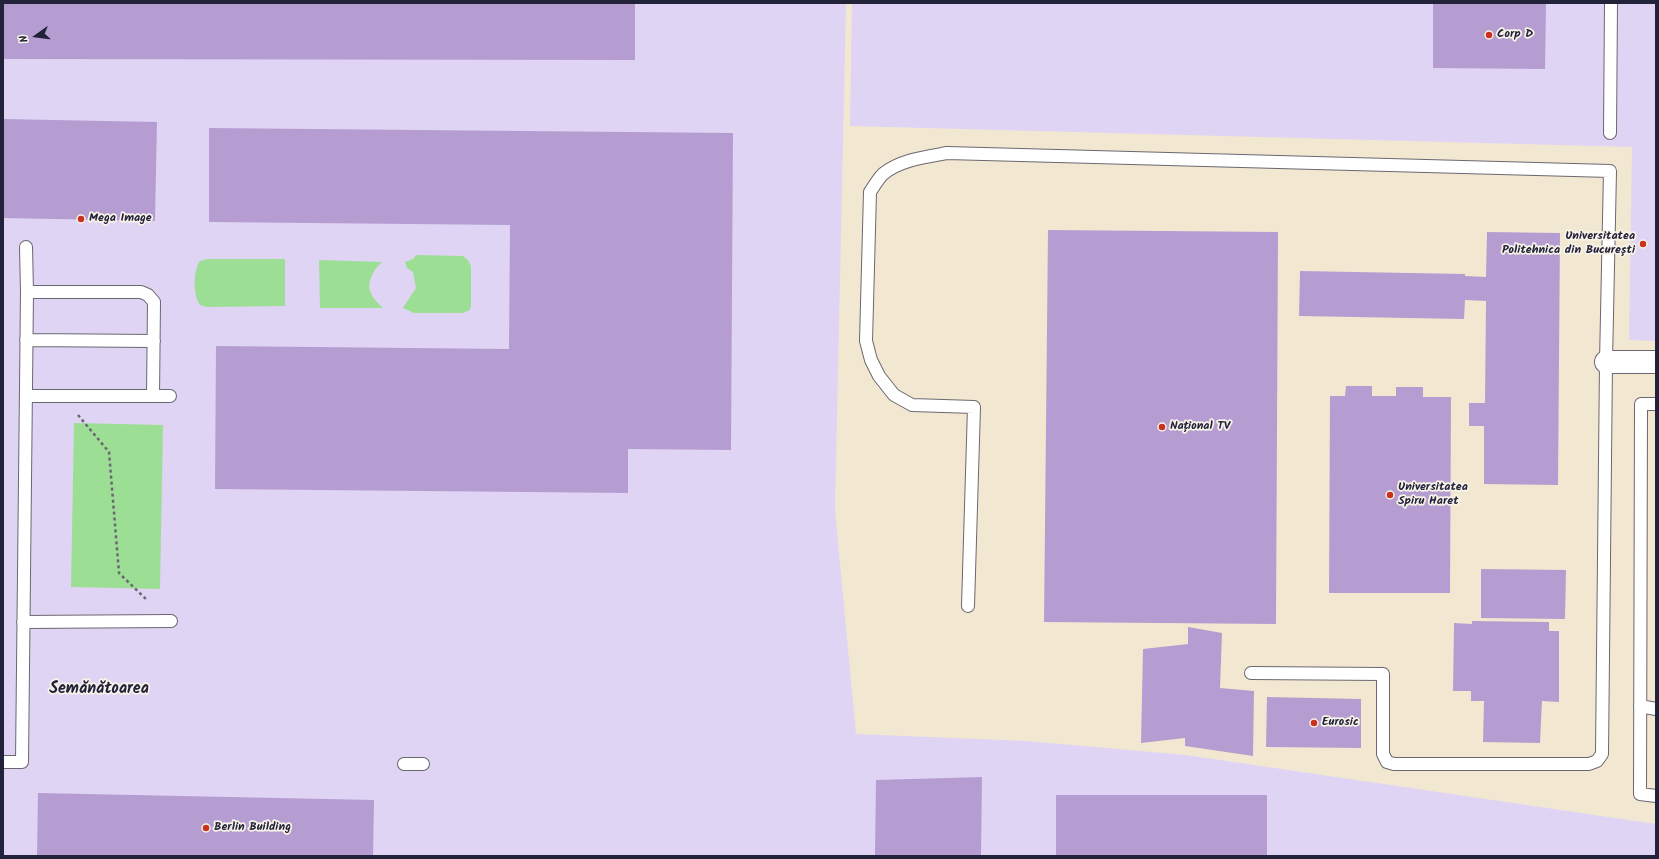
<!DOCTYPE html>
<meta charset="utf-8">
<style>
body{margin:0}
#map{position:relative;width:1659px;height:859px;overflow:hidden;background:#f2e8d1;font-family:Kalam,sans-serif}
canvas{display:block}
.frame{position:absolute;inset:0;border:4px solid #22223b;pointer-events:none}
.north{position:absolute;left:16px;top:16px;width:40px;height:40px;-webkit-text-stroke:3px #f7f3e8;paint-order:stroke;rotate:256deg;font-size:11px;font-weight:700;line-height:16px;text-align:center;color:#22223b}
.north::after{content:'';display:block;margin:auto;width:14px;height:18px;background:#22223b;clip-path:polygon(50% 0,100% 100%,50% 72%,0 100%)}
</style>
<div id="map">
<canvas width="1659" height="859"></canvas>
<div class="frame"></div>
<div class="north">N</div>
</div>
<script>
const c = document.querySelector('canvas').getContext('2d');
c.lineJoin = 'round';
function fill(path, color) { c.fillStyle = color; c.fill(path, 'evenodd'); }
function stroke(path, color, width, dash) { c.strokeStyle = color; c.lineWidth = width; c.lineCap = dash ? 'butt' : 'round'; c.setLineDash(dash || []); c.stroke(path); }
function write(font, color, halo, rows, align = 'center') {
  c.font = font + ' Kalam,sans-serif'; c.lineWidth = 3.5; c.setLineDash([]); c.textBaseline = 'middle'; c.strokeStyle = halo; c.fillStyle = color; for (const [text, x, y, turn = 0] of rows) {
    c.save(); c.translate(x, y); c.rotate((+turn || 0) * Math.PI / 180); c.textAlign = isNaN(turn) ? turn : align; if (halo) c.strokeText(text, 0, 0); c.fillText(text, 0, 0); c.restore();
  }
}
const built = new Path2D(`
 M3 3H846L835 510 856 734 1027 741 1186 755 1656 824V856H3Z
 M852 3H1656V341L1629 340 1632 147 850 126Z`);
const green = new Path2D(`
 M416 255 463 256 468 260 471 266V305L470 310 463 313H414L403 308 416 288 413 272 407 268 405 262 413 259Z
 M207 259H285V306L207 307 200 305C193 295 193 271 200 261Z
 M319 260 382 262C374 269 366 282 371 293 373 299 379 304 383 308H320Z
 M74 423 163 425 160 589 71 587Z`);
const building = new Path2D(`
 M3 3H635V60L3 59Z
 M1433 3H1546L1545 69 1433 68Z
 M3 119 157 122 155 221 3 218Z
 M209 128 733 133 731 450 628 449V493L215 489 216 346 509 349 510 225 209 222Z
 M1048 230 1278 232 1276 624 1044 622Z
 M1487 232 1560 233 1558 485 1484 484V426H1469V403H1485L1486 301 1465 300 1464 319 1299 316 1300 271 1465 274V276L1486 277Z
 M1346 386H1372V396H1396V387H1423V397H1451L1450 593H1329L1330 396H1345Z
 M1481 569 1566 570 1565 619 1481 618Z
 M1472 621 1549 622V631H1559V702L1542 701 1540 743 1483 742 1484 701H1471V691H1453L1454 623 1472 624Z
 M1188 627 1222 633 1220 688 1254 691 1253 756 1185 746V738L1141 743 1143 649 1188 644Z
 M1267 697 1361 699V748L1266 747Z
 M982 777 981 856H875L876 780Z
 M38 793 374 800 373 856H37Z
 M1056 795H1267V856H1056Z`);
const path = new Path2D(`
 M78 415 109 452 119 573 148 601`);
const service = new Path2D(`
 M1610 133 1611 3
 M27 292H141L148 295 154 302 153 396
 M26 340 154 341
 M26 396H170
 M1656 404H1641L1640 794 1656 796
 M968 606 974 407 912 405 894 395 879 376 871 360 866 341 870 192C874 186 878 179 883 174 900 160 925 157 947 153L1610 171 1606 362 1602 754 1597 761 1589 764H1394L1387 762 1383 754V674L1251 673
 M23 622 171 621
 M1640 706 1656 709
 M3 762H22L27 292 26 247
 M404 764H423`);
const minor = new Path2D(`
 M1606 362H1656`);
const markers = [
 [1489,35,4,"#c8321e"],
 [81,219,4,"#c8321e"],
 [1643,244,4,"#c8321e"],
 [1162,427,4,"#c8321e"],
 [1390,495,4,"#c8321e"],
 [1314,723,4,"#c8321e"],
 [206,828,4,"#c8321e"]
];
const poiNames = [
 ["Corp D",1497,35],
 ["Mega Image",89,219],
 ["Universitatea",1635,237,"right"],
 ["Politehnica din București",1635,251,"right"],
 ["Național TV",1170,427],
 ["Universitatea",1398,488],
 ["Spiru Haret",1398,502],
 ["Eurosic",1322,723],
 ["Berlin Building",214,828]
];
const districtNames = [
 ["Semănătoarea",99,690]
];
fill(built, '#e0d4f4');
fill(green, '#9dde95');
fill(building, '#b59dd1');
stroke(service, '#6b6770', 14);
stroke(minor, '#6b6770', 24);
stroke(path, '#6b6770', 2.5, [3, 3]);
stroke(service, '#fff', 12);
stroke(minor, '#fff', 22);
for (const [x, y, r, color] of markers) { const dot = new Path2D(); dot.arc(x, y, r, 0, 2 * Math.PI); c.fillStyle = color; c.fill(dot); stroke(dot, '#f7f3e8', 1.5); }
write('bold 12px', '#22223b', '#f7f3e8', poiNames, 'left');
write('bold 16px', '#22223b', '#f7f3e8', districtNames);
</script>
